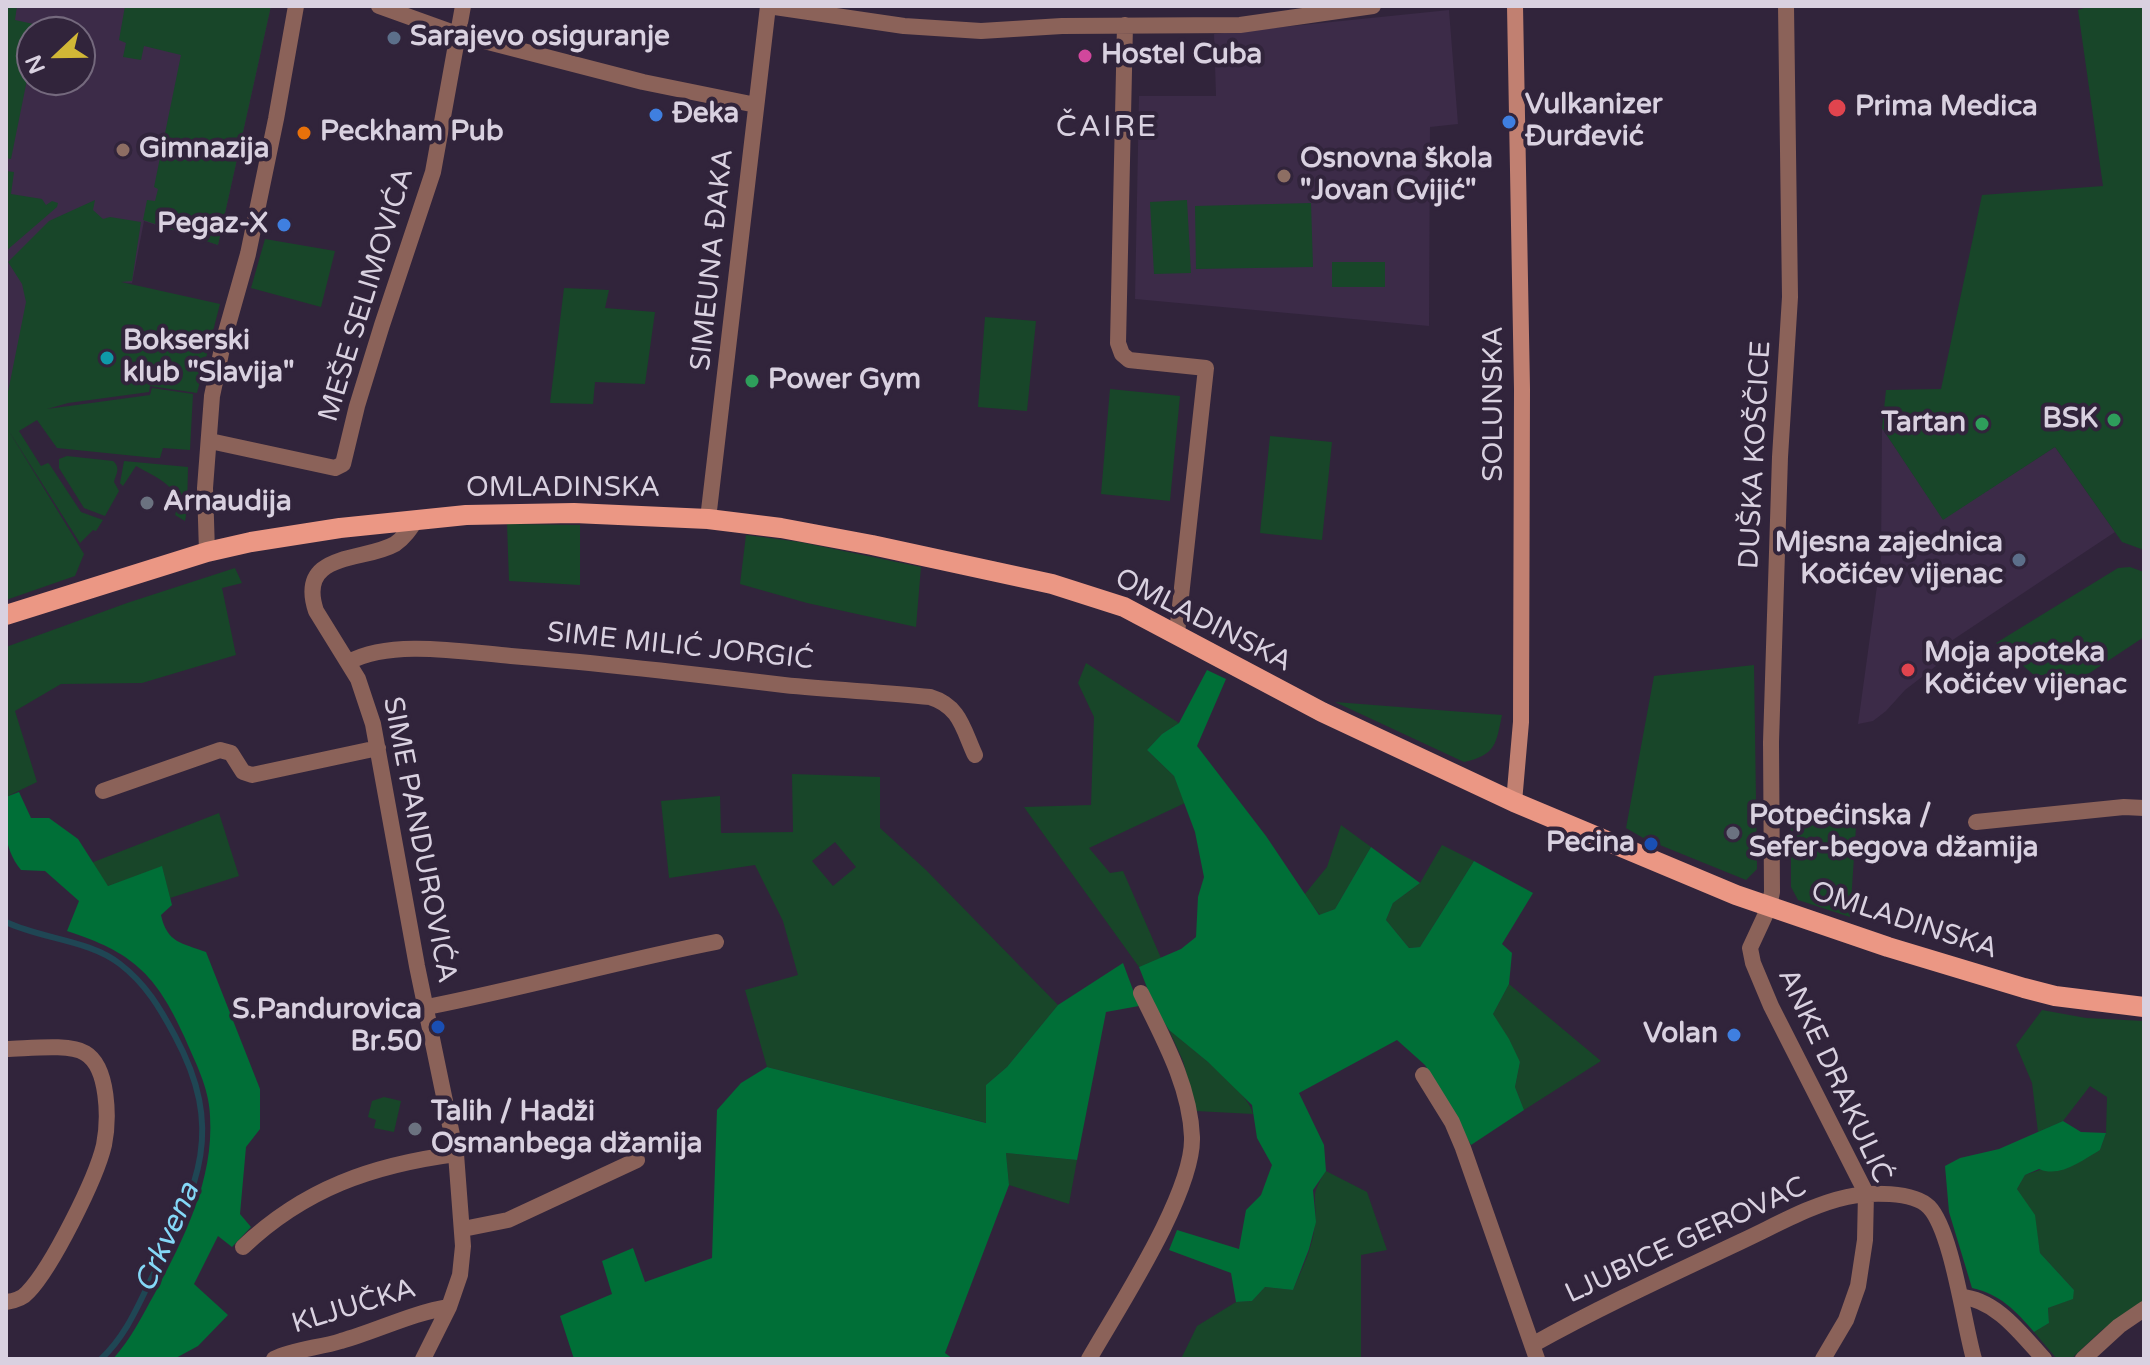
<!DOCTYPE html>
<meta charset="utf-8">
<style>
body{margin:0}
#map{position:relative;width:2150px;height:1365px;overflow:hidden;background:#31243b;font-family:"Varela Round",sans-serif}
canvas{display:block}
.frame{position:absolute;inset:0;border:8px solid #d9d1e0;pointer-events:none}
.north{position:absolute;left:16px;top:16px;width:80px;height:80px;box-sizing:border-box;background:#31243b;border:2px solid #74697d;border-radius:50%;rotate:248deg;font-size:22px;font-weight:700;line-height:32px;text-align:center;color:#d9d1e0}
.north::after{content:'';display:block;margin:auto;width:28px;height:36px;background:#d1b736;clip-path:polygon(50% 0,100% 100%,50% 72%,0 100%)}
</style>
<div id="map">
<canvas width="2150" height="1365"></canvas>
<div class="frame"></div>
<div class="north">N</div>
</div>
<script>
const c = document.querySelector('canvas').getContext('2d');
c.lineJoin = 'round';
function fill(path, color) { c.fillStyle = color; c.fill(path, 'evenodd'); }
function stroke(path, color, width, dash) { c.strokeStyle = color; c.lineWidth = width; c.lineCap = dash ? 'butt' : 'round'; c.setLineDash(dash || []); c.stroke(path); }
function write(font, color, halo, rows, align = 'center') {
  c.font = font + ' "Varela Round",sans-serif'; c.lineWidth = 8; c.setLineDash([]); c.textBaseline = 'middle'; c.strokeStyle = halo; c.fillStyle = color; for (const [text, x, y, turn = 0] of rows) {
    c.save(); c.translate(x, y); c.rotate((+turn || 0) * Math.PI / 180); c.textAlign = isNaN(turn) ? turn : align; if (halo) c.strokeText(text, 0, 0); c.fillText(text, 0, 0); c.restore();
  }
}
const built = new Path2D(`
 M6 6H271L218 245 144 221 132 283 93 281 6 416ZM32 32H80V80H32Z
 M1449 10 1458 124 1430 127 1429 326 1135 299 1139 96H1216L1214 34Z
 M1882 428 1943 519 2055 447 2115 532 1930 655 1936 666 1905 690 1886 711 1873 721 1858 724 1881 557Z`);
const green = new Path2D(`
 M6 6H17L15 20 38 25 37 32H32V55L11 159 6 158Z
 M125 6H271L218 245 143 220 147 200 155 201 158 189 154 187 181 55 144 46 141 60 123 57 126 43 119 40Z
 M2090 6H2143L2144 9V550L2122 542 2055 447 1943 520 1882 428 1886 390 1941 389 1982 195 2103 186 2078 10Z
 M6 171 14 172 11 194 42 199 46 205 52 201 58 203 57 207 6 251Z
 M95 200 93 210 103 219 110 217 141 222 132 281 121 282 220 304 197 393 150 386 149 392 68 403 47 409 150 395 152 388 193 394 190 450 163 448 160 458H155L57 448 37 420 19 431 41 466 48 463 50 465 81 512 103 520 96 531 93 530 80 543 7 428 84 554 75 576 6 600V418L8 416H6V402L26 302 22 284 8 262 49 221Z
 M1187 200 1191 273 1154 274 1150 202Z
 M1311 203 1313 267 1196 269 1195 206Z
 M265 239 335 251 321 307 251 288Z
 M1332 262H1385V287H1332Z
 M564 288 609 290 605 308 655 312 645 384 595 382 593 404 550 403Z
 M985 317 1036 321 1027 411 978 407Z
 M1110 389 1180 396 1170 501 1101 494Z
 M1270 436 1332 442 1322 540 1260 533Z
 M67 456 113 461C121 468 116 474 114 482L119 491 105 516 84 508 59 468V459Z
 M124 461 188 467 187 510 185 521 175 515C186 488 155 477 136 466L123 486 120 483Z
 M507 524 580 525V585L509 581Z
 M746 535 800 542 921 567 916 627 807 603 740 584Z
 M2130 567 2144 572V637L2073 684 2054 675H2034L1996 643 2118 568Z
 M235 568 242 583 222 588 236 655 142 683 61 684 15 711 37 782 6 797V647L127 603Z
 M1086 663 1179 723 1162 734 1147 750 1174 776 1185 803 1089 848 1110 873 1123 871 1161 958 1139 967 1024 807 1091 805 1094 717 1078 683Z
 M1754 665 1757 869 1746 880 1645 839 1626 828 1654 676Z
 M1335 702 1502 715C1496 744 1496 755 1464 762Z
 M792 774 880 777V828L926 870 1058 1005 1007 1067 986 1085 987 1123 767 1067 745 990 798 975 783 921 755 865 669 878 661 801 720 796 721 833 793 832ZM835 842 856 867 833 886 812 861Z
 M219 813 239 876 170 898 162 867 108 886 91 863Z
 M1791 821 1856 827 1850 917 1798 900 1791 887Z
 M1341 825 1371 847 1335 909 1320 915 1304 895 1327 867Z
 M1442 845 1474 861 1420 947 1409 948 1386 920 1393 903 1420 883Z
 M1509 984 1601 1061 1524 1110 1515 1087 1520 1062 1493 1014Z
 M2042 1010 2086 1018 2144 1021V1301L2102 1330 2071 1359H2057L2034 1332 2049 1323 2048 1308 2072 1299 2074 1290 2040 1253 2034 1215 2017 1189 2025 1175 2100 1150 2106 1133 2107 1097 2090 1086 2063 1121 2038 1132 2032 1083 2016 1045Z
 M1169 1030C1188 1046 1250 1092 1253 1114L1196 1111 1183 1061Z
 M384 1097 401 1101 394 1132 374 1128 376 1120 368 1117 372 1101Z
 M1006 1153 1077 1160 1069 1204 1009 1185Z
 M1326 1171 1367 1192 1387 1250 1361 1255V1359H1181L1197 1326 1236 1302 1252 1301 1265 1287 1293 1290C1302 1269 1313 1247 1315 1224 1318 1196 1308 1198 1326 1171Z`);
const forest = new Path2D(`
 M1207 670 1226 679 1197 746 1266 836 1319 915 1335 909 1371 847 1420 883 1393 903 1386 920 1409 948 1420 947 1474 861 1533 893 1502 944 1512 953 1509 984 1493 1014 1509 1039 1520 1062 1515 1087 1524 1110 1471 1145 1425 1065 1397 1040 1299 1093 1324 1145 1326 1171 1313 1190 1316 1222 1309 1249 1293 1290 1265 1287 1252 1301 1236 1302 1231 1273 1169 1250 1177 1230 1239 1249 1246 1210 1261 1195 1272 1165 1257 1138 1252 1105 1208 1062 1169 1030 1155 1008 1139 967 1181 949 1196 937 1198 897 1204 877 1195 832 1174 776 1147 750 1162 734 1179 723Z
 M19 792 31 818H49L78 839 108 886 162 866 172 905 161 915C167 943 182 943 206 952L260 1089V1129L246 1147 240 1214 251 1227 232 1247 218 1236 194 1284 228 1315 198 1346 174 1359H113C131 1339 142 1316 155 1293 184 1238 214 1180 210 1116 209 1087 195 1062 184 1036 156 974 132 952 67 931L79 901 45 871 21 870C2 846 6 826 6 797Z
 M1123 963 1139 1006 1106 1012 1077 1160 1006 1153 1009 1185 945 1353 953 1359H574L560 1316 612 1294 602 1261 633 1248 645 1282 712 1258 717 1110 741 1083 767 1067 986 1123V1085L1007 1067 1058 1005Z
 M2063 1121 2081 1132 2106 1133 2100 1150C2081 1161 2060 1178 2039 1169L2025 1175 2017 1189 2035 1215 2040 1253 2074 1290 2073 1299 2048 1308 2049 1323 2034 1332C2016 1311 2000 1294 1972 1288L1949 1212 1945 1166 1960 1158 1999 1149Z`);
const stream = new Path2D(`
 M6 922C41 939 90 940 120 964 146 984 160 1008 175 1036 225 1129 199 1184 155 1271 139 1303 127 1335 101 1359`);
const street = new Path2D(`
 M379 6 457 34 643 82 756 105
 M768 6 904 26 981 31 1062 26 1240 25 1373 6
 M1786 6 1790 297 1780 457 1771 742 1772 892 1769 907 1750 948 1753 963 1771 1006 1866 1193 1865 1240 1858 1286 1846 1320 1823 1359
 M1125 25 1118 343 1122 354 1129 360 1206 368 1177 633
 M210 441 335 468 343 464 357 406 382 325 433 172 463 6
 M708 519 768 6
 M416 520C410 529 404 538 395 544 364 562 296 551 316 611L358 679 373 724 417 966 456 1154 463 1246 460 1275 449 1307 423 1359
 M207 552 205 488 212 396 224 339 248 254 276 119 296 6
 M349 662C391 639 464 652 511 656 602 663 693 674 784 685 833 690 882 692 930 697 960 706 963 729 975 755
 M103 791 220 750 231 753 243 772 252 775 378 748
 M1976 822 2124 807 2144 808
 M427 1007C524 988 619 961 716 942
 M6 1049C25 1049 70 1043 85 1053 109 1067 109 1120 104 1145 96 1179 52 1267 28 1292 23 1298 14 1301 6 1302
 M1423 1075 1452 1122 1463 1148 1537 1359
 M463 1229 508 1220 637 1160
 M243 1247C304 1189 372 1165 456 1154
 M1961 1297C1996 1299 2022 1335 2044 1359
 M1532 1345C1600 1307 1670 1275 1740 1242 1775 1226 1810 1205 1847 1197 1869 1192 1913 1191 1929 1207 1952 1231 1964 1325 1974 1359
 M274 1359C294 1349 319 1348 341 1341 377 1331 412 1313 449 1307
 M1089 1359C1118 1308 1194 1193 1192 1137 1190 1086 1163 1038 1141 993
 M2083 1359 2119 1326 2144 1309`);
const secondary = new Path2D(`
 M1514 802 1521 722 1522 389 1515 6`);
const primary = new Path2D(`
 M6 615 207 552 251 542 340 528 466 515 574 513 708 519 781 528 872 545 1052 584 1124 607 1322 712 1514 802 1736 895 1888 947 2024 988 2055 996 2144 1007`);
const markers = [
 [394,38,8,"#5c6f8a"],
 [1085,56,8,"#d1479c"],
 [1837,108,10,"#e0444e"],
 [656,115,8,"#3f7fe0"],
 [1509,122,8,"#3f7fe0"],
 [304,133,8,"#e8710a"],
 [123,150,8,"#8d6e63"],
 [1284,176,8,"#8d6e63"],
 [284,225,8,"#3f7fe0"],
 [107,358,8,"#0f9aa8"],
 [752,381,8,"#2e9e5b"],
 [2114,420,8,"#2e9e5b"],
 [1982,424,8,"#2e9e5b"],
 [147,503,8,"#6b7280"],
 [2019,560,8,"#5c6f8a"],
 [1908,670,8,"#e0444e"],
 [1733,833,8,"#6b7280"],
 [1651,844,8,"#1a4fb4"],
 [438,1027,8,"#1a4fb4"],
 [1734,1035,8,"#3f7fe0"],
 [415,1129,8,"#6b7280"]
];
const poiNames = [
 ["Sarajevo osiguranje",410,38],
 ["Hostel Cuba",1101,56],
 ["Vulkanizer",1525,106],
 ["Đurđević",1525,138],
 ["Prima Medica",1855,108],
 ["Đeka",672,115],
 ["Peckham Pub",320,133],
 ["Gimnazija",139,150],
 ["Osnovna škola",1300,160],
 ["\"Jovan Cvijić\"",1300,192],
 ["Pegaz-X",268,225,"right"],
 ["Bokserski",123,342],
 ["klub \"Slavija\"",123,374],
 ["Power Gym",768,381],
 ["BSK",2098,420,"right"],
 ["Tartan",1966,424,"right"],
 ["Arnaudija",163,503],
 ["Mjesna zajednica",2003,544,"right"],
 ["Kočićev vijenac",2003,576,"right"],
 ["Moja apoteka",1924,654],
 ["Kočićev vijenac",1924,686],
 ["Potpećinska /",1749,817],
 ["Sefer-begova džamija",1749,849],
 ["Pecina",1635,844,"right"],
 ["S.Pandurovica",422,1011,"right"],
 ["Br.50",422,1043,"right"],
 ["Volan",1718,1035,"right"],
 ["Talih / Hadži",431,1113],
 ["Osmanbega džamija",431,1145]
];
const streetNames = [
 ["SIMEUNA ĐAKA",713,260,-84],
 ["MEŠE SELIMOVIĆA",367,295,-73],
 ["SOLUNSKA",1495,404,-90],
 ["DUŠKA KOŠČICE",1756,455,-87],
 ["OMLADINSKA",563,489],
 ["OMLADINSKA",1203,621,27],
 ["SIME MILIĆ JORGIĆ",680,647,6],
 ["SIME PANDUROVIĆA",419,840,79],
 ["OMLADINSKA",1904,921,18],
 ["ANKE DRAKULIĆ",1834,1076,65],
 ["LJUBICE GEROVAC",1686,1241,-25],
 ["KLJUČKA",354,1307,-17]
];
const neighbourhoodNames = [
 ["ČAIRE",1107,128]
];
const waterNames = [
 ["Crkvena",168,1238,-66]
];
fill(built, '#3c2b48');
fill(green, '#184629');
fill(forest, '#006f37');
stroke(stream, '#1f4654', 6);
stroke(street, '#8b6259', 16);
stroke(secondary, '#c18071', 16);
stroke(primary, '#eb9784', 20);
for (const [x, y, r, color] of markers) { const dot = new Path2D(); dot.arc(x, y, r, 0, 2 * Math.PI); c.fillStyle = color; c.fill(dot); stroke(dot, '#31243b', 3); }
write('bold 28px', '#d9d1e0', '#31243b', poiNames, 'left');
write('28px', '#d9d1e0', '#31243b', streetNames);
c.letterSpacing = '2px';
write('30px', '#d9d1e0', '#31243b', neighbourhoodNames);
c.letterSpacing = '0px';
write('italic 30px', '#84d8f7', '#31243b', waterNames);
</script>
